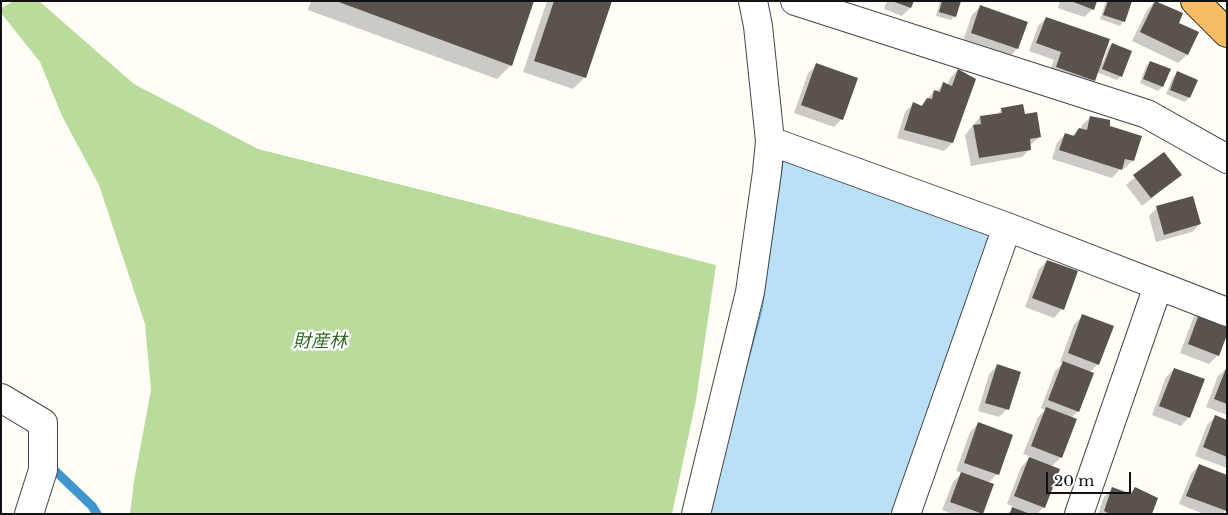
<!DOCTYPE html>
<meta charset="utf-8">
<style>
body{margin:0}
#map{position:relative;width:1228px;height:515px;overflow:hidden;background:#fffdf5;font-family:"Libre Baskerville",serif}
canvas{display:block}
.frame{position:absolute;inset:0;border:2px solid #111;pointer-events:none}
.scale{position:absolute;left:1046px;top:472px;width:85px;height:22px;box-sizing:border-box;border:2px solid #111;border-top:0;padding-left:6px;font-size:15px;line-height:18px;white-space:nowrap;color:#111;-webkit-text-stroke:4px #fff;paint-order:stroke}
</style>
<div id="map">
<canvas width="1228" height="515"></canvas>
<div class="frame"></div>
<div class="scale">20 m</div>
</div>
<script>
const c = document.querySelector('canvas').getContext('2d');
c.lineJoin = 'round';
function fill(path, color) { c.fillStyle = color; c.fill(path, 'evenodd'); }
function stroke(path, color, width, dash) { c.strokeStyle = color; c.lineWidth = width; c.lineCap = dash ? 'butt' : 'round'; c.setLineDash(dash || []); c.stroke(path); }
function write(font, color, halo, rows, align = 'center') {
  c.font = font + ' "Libre Baskerville","Noto Sans JP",serif'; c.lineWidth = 5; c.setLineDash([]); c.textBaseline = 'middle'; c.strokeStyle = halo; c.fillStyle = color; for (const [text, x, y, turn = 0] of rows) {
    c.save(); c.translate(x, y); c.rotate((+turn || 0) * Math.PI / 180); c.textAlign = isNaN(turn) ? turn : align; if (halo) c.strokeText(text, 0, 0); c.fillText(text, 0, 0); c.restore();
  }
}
const forest = new Path2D(`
 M14 1H39L134 84 258 149 474 203 716 265 696 400 672 514H130L134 481 151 390 145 324 99 185 62 116 40 62 1 13V8Z`);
const water = new Path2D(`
 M784 158 995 235 897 514H708L762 309Z`);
const shadow = new Path2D(`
 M311 1H533L511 65 497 79 308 10Z
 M547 1H610L585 77 573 89 523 72Z
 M887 1H912L910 8 902 16 884 9Z
 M940 1H960L955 16 951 20 936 16Z
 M1060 1H1095L1093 9 1084 17 1058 8Z
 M1106 1H1131L1124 21 1120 26 1100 19Z
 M1155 2 1177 23 1197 33 1187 55 1178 63 1132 41 1147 10Z
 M981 6 1017 49 1009 57 963 41 972 15Z
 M1046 18 1100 61 1103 62 1108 48 1112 44 1121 76 1117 80 1096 72 1094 80 1086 88 1048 75 1054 60 1029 51 1038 26Z
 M1150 62 1169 70 1162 87 1158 91 1140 83 1146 66Z
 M817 65 842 119 834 127 794 113 808 73Z
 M958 70 952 143 944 151 897 138 905 112 913 104 920 107 934 91 936 92 943 84 947 86 950 78Z
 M1177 73 1189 98 1185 102 1166 94 1173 77Z
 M1002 109 1024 115 1040 137 1030 145V149L1022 157 971 166 965 135 980 117 996 115Z
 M1091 117 1109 127 1140 137 1132 161 1124 169 1121 168 1112 178 1052 159 1057 143 1065 134 1072 136 1079 129 1081 130 1082 125Z
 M1164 153 1180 175 1142 206 1126 185Z
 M1157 208 1200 224 1192 232 1156 242 1149 216Z
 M1047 261 1077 272 1062 309 1054 318 1025 307 1039 269Z
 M1202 307 1218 355 1209 364 1180 353 1194 316Z
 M1083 316 1098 364 1090 372 1078 411 1071 418 1061 457 1051 467 1044 507 1037 514H1007L1014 507 1007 504 1021 467 1031 457 1023 454 1038 417 1045 410 1041 408 1055 371 1063 363 1060 362 1074 324Z
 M997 366 1007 409 999 417 978 411 989 374Z
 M1227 368V415L1206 407 1218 376Z
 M1174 369 1189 417 1181 426 1152 415 1166 377Z
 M1215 417 1227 421V468L1195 456 1207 425Z
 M978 424 997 474 988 483 992 485 981 514H952L942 510 953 482 962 473 956 471 970 432Z
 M1199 465 1227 508 1223 514H1204L1179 504 1191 474Z
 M1135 488 1150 514H1098L1104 497 1112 489 1129 494Z`);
const stream = new Path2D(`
 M48 464 92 506 97 514`);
const building = new Path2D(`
 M336 1H534L512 66Z
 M554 1H612L586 78 534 61Z
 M892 1H914L911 8Z
 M942 1H961L956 17 939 12Z
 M1071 1H1097L1094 10Z
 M1108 1H1132L1125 22 1103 15Z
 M1155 1 1183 13 1179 23 1199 32 1188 55 1140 32Z
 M980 5 1028 22 1018 49 971 33Z
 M1046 17 1110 39 1095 81 1056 67 1061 52 1036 43Z
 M1112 43 1132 51 1122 77 1102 69Z
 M1150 61 1171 69 1163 87 1143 79Z
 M816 63 858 78 843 120 801 105Z
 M958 69 976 79 953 143 904 130 913 102 922 106 927 98 932 99 934 90 940 92 943 82 952 86Z
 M1177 71 1198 80 1190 98 1170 90Z
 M1023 104 1025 114 1037 112 1041 137 1030 139 1031 150 979 158 973 125 981 124 980 116 1002 113 1001 108Z
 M1090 116 1110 120V126L1142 136 1134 161 1125 159 1122 170 1059 150 1065 133 1074 136 1079 128 1087 130Z
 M1164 152 1182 175 1151 198 1133 175Z
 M1193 196 1201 224 1164 235 1156 206Z
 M1047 260 1078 271 1064 310 1032 298Z
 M1202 306 1227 315V335L1219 356 1188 344Z
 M1082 314 1114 326 1099 365 1068 353Z
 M1063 361 1094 373 1079 412 1048 400Z
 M997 364 1021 372 1009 410 985 403Z
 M1227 366V404L1214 399Z
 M1174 368 1205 379 1190 418 1159 406Z
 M1046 407 1077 419 1062 458 1031 446Z
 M1215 415 1227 420V457L1203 447Z
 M978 422 1013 435 999 475 964 463Z
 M1029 457 1060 469 1045 508 1014 496Z
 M1199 464 1227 475V511L1186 496Z
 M961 472 994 484 983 514 950 502Z
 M1112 487 1131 494 1135 487 1158 498 1152 514H1110L1104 511Z
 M1012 507 1030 514H1010Z`);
const minor = new Path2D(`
 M795 1 1147 114 1227 159
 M770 141 1007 227 1227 312
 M1 398 43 423V470L29 514
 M696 514 750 292 767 172 770 141 758 26 753 1
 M906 514 1007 227
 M1079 514 1158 286`);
const trunk = new Path2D(`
 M1195 1 1227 33`);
const parkNames = [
 ["財産林",320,342]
];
fill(forest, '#b9dc9c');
fill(water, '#b9e0f7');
stroke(water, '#3f96cf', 1);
fill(shadow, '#0003');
stroke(stream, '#3f96cf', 9);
fill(building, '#5a524d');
stroke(minor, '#444', 30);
stroke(trunk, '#222', 30);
stroke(minor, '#fff', 28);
stroke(trunk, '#f7bc64', 28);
write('italic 18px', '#2f6b1f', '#fff', parkNames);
</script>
